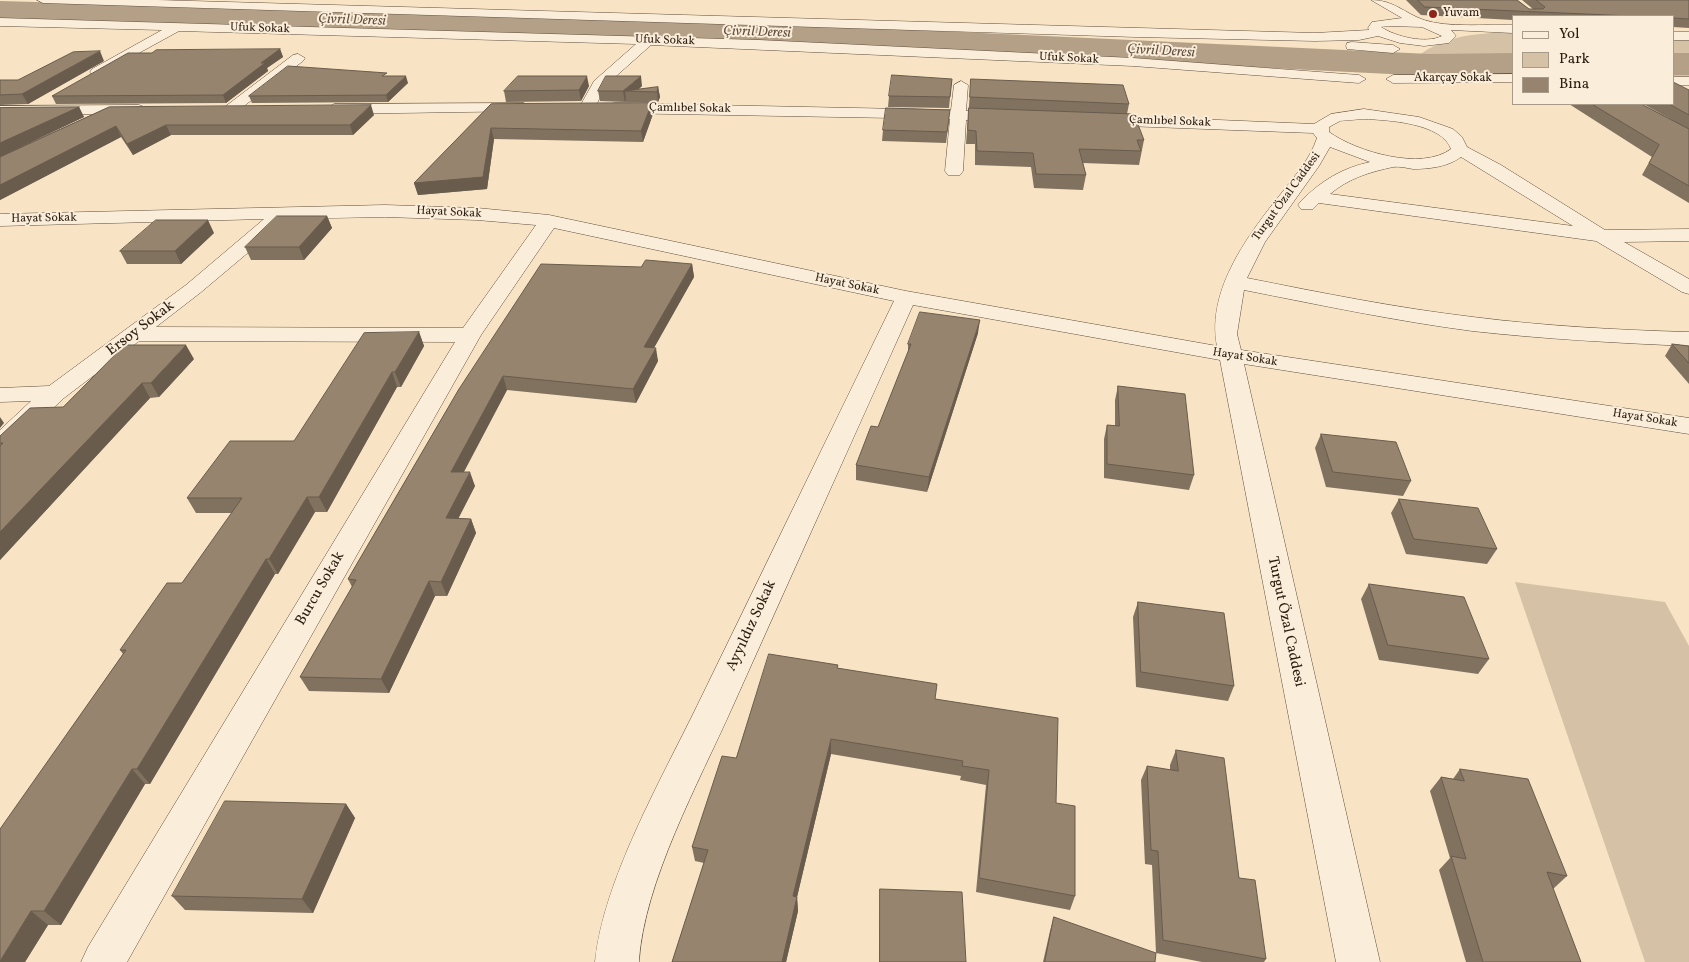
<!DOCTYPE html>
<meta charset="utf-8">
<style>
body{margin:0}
#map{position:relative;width:1689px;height:962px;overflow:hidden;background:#f8e4c4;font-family:Vollkorn,serif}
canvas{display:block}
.legend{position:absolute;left:1512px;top:15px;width:162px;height:90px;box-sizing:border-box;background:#faedd9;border:1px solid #a89a89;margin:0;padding:6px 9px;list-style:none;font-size:15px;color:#2c1d11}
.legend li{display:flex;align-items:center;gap:10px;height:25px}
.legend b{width:25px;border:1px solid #a89a89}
</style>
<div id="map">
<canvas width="1689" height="962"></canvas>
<ul class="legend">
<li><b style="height:6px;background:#faedd9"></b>Yol</li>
<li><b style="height:14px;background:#d5c2a6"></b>Park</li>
<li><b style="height:14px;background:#96846e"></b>Bina</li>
</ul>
</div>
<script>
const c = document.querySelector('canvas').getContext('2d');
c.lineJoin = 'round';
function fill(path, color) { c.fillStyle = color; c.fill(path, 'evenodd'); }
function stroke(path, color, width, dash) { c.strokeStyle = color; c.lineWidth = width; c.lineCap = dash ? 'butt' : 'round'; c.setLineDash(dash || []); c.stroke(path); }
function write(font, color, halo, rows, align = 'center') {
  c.font = font + ' Vollkorn,serif'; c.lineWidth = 4; c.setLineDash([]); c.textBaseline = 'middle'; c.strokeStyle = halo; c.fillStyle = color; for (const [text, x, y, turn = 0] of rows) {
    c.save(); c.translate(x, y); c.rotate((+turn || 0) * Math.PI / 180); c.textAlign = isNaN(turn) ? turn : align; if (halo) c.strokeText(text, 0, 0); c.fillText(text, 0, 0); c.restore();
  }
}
const green = new Path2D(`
 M1513 32V78L1394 77C1432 37 1461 34 1513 32Z
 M1673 36H1689V81H1673Z
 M1515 582 1665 602 1689 646V962H1645Z`);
const river = new Path2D(`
 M0 1 768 23 1430 54 1513 53V75L1430 76 768 43 0 19Z
 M1673 53H1689V75H1673Z`);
const minor = new Path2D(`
 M37 0H157L1315 33 1369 30 1368 28 1372 22 1402 18 1371 0C1394 0 1404 13 1424 20 1448 28 1487 24 1513 25V33L1451 30 1456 36 1449 43 1424 46 1400 43 1378 36 1359 40 1315 41 1136 37 43 3ZM1389 26 1422 27 1442 36C1426 44 1396 37 1381 27Z
 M0 18 759 40 1133 58 1359 75 1366 79 1359 83 1133 66 651 45 605 86 595 108 587 113 579 108 594 81 636 44 179 31 97 76 92 75 90 72 92 69 162 30 0 26Z
 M1673 32H1689V40H1673Z
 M1352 42 1393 45 1400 49 1393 53 1347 49 1346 46 1347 43Z
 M298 54 305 58 303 61 236 112H226L223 109 226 106 293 55Z
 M1513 74V82L1393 83 1386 79 1393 75Z
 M1673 77H1689V85H1673Z
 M961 81 968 85 966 111H1006L1014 116 1006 121 966 120 963 171 960 175H948L945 171 950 119 614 113 606 108 614 103 951 110 954 85Z
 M524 103 532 108 529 111 334 114 326 109 334 104Z
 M139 105 144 107 147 110 144 113 0 116V106Z
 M1364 109 1419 117 1453 129 1462 137 1467 147 1501 165 1605 230 1689 229V241L1624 242 1689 279V294L1682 292 1596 241 1319 203 1313 209H1301L1298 205 1301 201C1321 181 1342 168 1370 162L1330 147 1319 166 1265 242 1247 278C1322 293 1397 308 1473 317 1544 326 1617 330 1689 332V346C1617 343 1544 339 1472 331 1396 321 1320 305 1244 290L1237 334 1241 350 1689 418V434L1244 364 1380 962H1336L1220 360 913 305C853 439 792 574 732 708 699 782 644 882 639 962H595C603 881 661 780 697 706 763 571 828 436 894 301L554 228 481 335 127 962H81L88 947 455 342 139 341 64 398 9 450 0 452V430L31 401 0 402V388L49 386 186 285 264 219 0 226V214L385 205 477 208 549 215 906 291 1217 346C1206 289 1250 232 1284 190 1297 173 1310 159 1317 138L1313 133 1099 125 1091 120 1099 115 1314 124 1331 114ZM1364 119C1388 120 1442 123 1451 149 1422 171 1357 152 1329 132V127L1340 121ZM1461 157 1573 226 1330 194C1349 178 1370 172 1393 167 1399 166 1407 168 1413 169 1429 169 1448 167 1461 157ZM385 217 477 220 536 225 463 328 156 327 200 293 288 219Z`);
const wall = new Path2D(`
 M1406 0H1517L1529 9H1533L1522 0H1689V28L1673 27V16H1513V20L1421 15Z
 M280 49 283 57 267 68 268 71 226 103 56 104 52 96 152 53Z
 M104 61 28 104 0 105V80H18Z
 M388 76 408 83 388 102 252 103 249 96Z
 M952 79 949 108 888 107 889 96Z
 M971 79 1129 104 1127 114 1144 140 1139 165 1083 163 1086 175 1083 190 1034 188 1031 167 975 165V144H966Z
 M589 86 581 101 506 102 504 91Z
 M642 86 639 89 658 87 660 97 658 102H626V101L625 102 600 101 598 91Z
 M1689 90V203L1642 175 1652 157 1569 104H1641L1678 123 1643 104H1673Z
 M652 103 653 114 643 142 494 139 487 189 418 195 414 183 491 104Z
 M79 107 84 117 14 150 109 107 374 115 353 135H171L133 155 121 137 0 200V108Z
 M949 121 946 143 882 141 883 130Z
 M327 216 332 228 304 260H251L245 247Z
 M214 233 181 264H127L120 251Z
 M692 264 694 277 654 348 658 361 636 403 507 390 464 472 475 486 458 518 471 519 476 533 447 596H435L389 693 309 691 300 677 352 587 348 579 459 389 641 267Z
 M419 332 424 346 401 387H397L327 512H315L278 574H275L150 784H145L61 925H48L25 962 1 829 123 654 120 650 182 583 232 513H196L187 498 294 441Z
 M978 333 927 492 856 480V465L878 427 908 353V344Z
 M1672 344 1689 346V384L1665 356Z
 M194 359 159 397 150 398 0 560V436L63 407Z
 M1118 386 1194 475 1189 490 1104 478V439L1107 425 1115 426V400Z
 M1321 434 1411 481 1403 496 1326 487 1315 448Z
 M1399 499 1497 549 1487 564 1406 554 1391 513Z
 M1369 584 1489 659 1478 674 1379 660 1361 599Z
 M1138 602 1234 686 1228 701 1136 687 1133 617Z
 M838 668 936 699 1056 803 1075 896 1070 910 976 892 986 785 960 780 961 776 831 754 797 897 798 911 786 962H672L704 863 695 861 692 847 736 758Z
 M1176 750 1239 878 1266 959 1264 962H1202L1156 953 1152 865 1145 864 1141 780 1147 766 1170 770V765Z
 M1460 769 1567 876 1553 889 1581 962H1466L1439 870 1450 858 1430 791 1441 777 1453 779Z
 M346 804 355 818 313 913 185 910 172 896Z
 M880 889 966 962H879Z
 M1054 917 1155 962H1043L1050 931Z`);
const shadedWall = new Path2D(`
 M280 49 283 57 267 68 268 71 226 103 223 95 261 63Z
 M100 51 104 61 28 104 22 94Z
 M406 76 408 83 388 102 386 95Z
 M587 76 589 86 581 101 579 90Z
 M641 76 642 86 636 91H625L626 101 625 102 623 91Z
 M658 87 660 97 658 102 657 92Z
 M652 103 653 114 643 142 641 131Z
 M371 105 374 115 353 135 350 125Z
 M79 107 84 117 0 157V143Z
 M166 125 171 135 133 155 127 144Z
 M116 126 121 137 0 200V185Z
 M491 128 494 139 487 189 418 195 414 183Z
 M327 216 332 228 304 260 299 247Z
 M208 220 214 233 181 264 175 251Z
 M692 264 694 277 647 360 644 347Z
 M980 320 978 333 927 492 929 477Z
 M419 332 424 346 401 387 395 372Z
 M186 345 194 359 159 397 151 383Z
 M656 348 658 361 636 403 633 389Z
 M392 372 397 387 327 512 319 497Z
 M503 376 507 390 456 486 451 472Z
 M142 383 150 398 0 560V532Z
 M0 417 4 423 0 428Z
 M470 472 475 486 451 533 446 518Z
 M307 497 315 512 278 574 269 559Z
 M471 519 476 533 447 596 441 582Z
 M266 559 275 574 150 784 137 769Z
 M429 581 435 596 389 693 381 679Z
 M831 739V754L797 897 798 911 786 962H782L793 896Z
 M132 769 145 784 61 925 44 911Z
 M346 804 355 818 313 913 302 899Z
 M31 911 48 925 25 962H0V961Z`);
const building = new Path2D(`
 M1418 0H1517L1529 9H1543L1545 7 1536 0H1689V19L1673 18V16H1631L1425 7Z
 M280 49 261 63H265L223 95 52 96 128 53H152L156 50Z
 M100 51 22 94 0 95V80H18L73 52Z
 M288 66 387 73 382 76H406L386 95 249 96Z
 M892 75 952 79 950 97 889 96Z
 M518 76H587L579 90 504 91Z
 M606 76H641L623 91H598Z
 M971 79 1123 85 1129 104 970 97Z
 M1673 82 1689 90V115L1669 104H1673Z
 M658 87 657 92 625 91Z
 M652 103 641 131 491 128 483 177 414 183 491 104Z
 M1592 104H1641L1689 129V186L1649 163 1659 145Z
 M371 105 350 125H166L127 144 116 126 0 185V157L109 107Z
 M79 107 0 143V108Z
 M886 108 950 110 947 132 883 130Z
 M969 108 1134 114 1144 140H1137L1141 151 1079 149 1086 175 1036 174 1033 153 977 151 976 131 968 130Z
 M277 216H327L299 247H245Z
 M156 220H208L175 251H120Z
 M646 260 692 264 644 347 656 348 633 389 503 376 451 472H470L446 518 471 519 441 582 429 581 381 679 300 677 356 580 348 579 459 389 541 264 641 267Z
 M920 312 980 320 929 477 856 465 871 426 878 427 911 344H908Z
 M419 332 395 372H392L319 497H307L269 559H266L137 769H132L44 911H31L0 961V829L126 650H120L167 583H182L242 498H187L230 441H294L364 333Z
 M1672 344 1689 346V363Z
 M125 345H186L151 383H142L0 532V446L3 443H0V436L30 408 63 407Z
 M1118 386 1185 394 1194 475 1107 464V425L1119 426Z
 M1321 434 1396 442 1411 481 1333 472Z
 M1399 499 1478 508 1497 549 1414 539Z
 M1369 584 1464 597 1489 659 1388 645Z
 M1138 602 1224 613 1234 686 1141 672Z
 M769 654 838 665 837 668 937 684 935 699 1058 718 1056 803 1075 806V896L979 878 989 770 962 766 963 761 831 739 793 896 797 897 782 962H672L708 850 692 847 722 756 736 758Z
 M1176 750 1224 758 1239 878 1255 880 1266 959 1163 940 1158 851 1151 850 1147 766 1178 771Z
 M1460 769 1528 779 1567 876 1547 872 1581 962H1483L1451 856 1466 859 1441 777 1464 781Z
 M225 801 346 804 302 899 172 896Z
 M880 889 962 892 966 962H880Z
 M1054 917 1156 953 1155 962H1045Z`);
const markers = [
 [1433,14,5,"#8f2418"]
];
const farPoinames = [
 ["Yuvam",1443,14]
];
const farStreetnames = [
 ["Ufuk Sokak",260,29,2],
 ["Ufuk Sokak",665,41,2],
 ["Ufuk Sokak",1069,59,3],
 ["Akarçay Sokak",1453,79],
 ["Çamlıbel Sokak",690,109,1],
 ["Çamlıbel Sokak",1170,122,2],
 ["Turgut Özal Caddesi",1287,197,-54],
 ["Hayat Sokak",449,213,3],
 ["Hayat Sokak",44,219,-1],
 ["Hayat Sokak",847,285,12],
 ["Hayat Sokak",1245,358,9],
 ["Hayat Sokak",1645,419,9]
];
const farWaternames = [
 ["Çivril Deresi",352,21,2],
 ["Çivril Deresi",757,33,2],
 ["Çivril Deresi",1161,52,3]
];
const streetNames = [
 ["Ersoy Sokak",141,329,-37],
 ["Burcu Sokak",321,589,-60],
 ["Turgut Özal Caddesi",1285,622,78],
 ["Ayyıldız Sokak",752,626,-65]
];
fill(green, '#d5c2a6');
fill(river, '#b3a087');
stroke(minor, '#5f4f3e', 1);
fill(minor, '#faedd9');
fill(wall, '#81725f');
fill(shadedWall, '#695c4d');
fill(building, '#96846e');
stroke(building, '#695c4d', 1);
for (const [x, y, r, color] of markers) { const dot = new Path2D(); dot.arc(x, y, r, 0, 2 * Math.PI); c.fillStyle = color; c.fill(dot); stroke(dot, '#faedd9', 2); }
write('12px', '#2c1d11', '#faedd9', farPoinames, 'left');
write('12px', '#2c1d11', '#faedd9', farStreetnames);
write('italic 14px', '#625140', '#faedd9', farWaternames);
write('15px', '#2c1d11', '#faedd9', streetNames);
</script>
